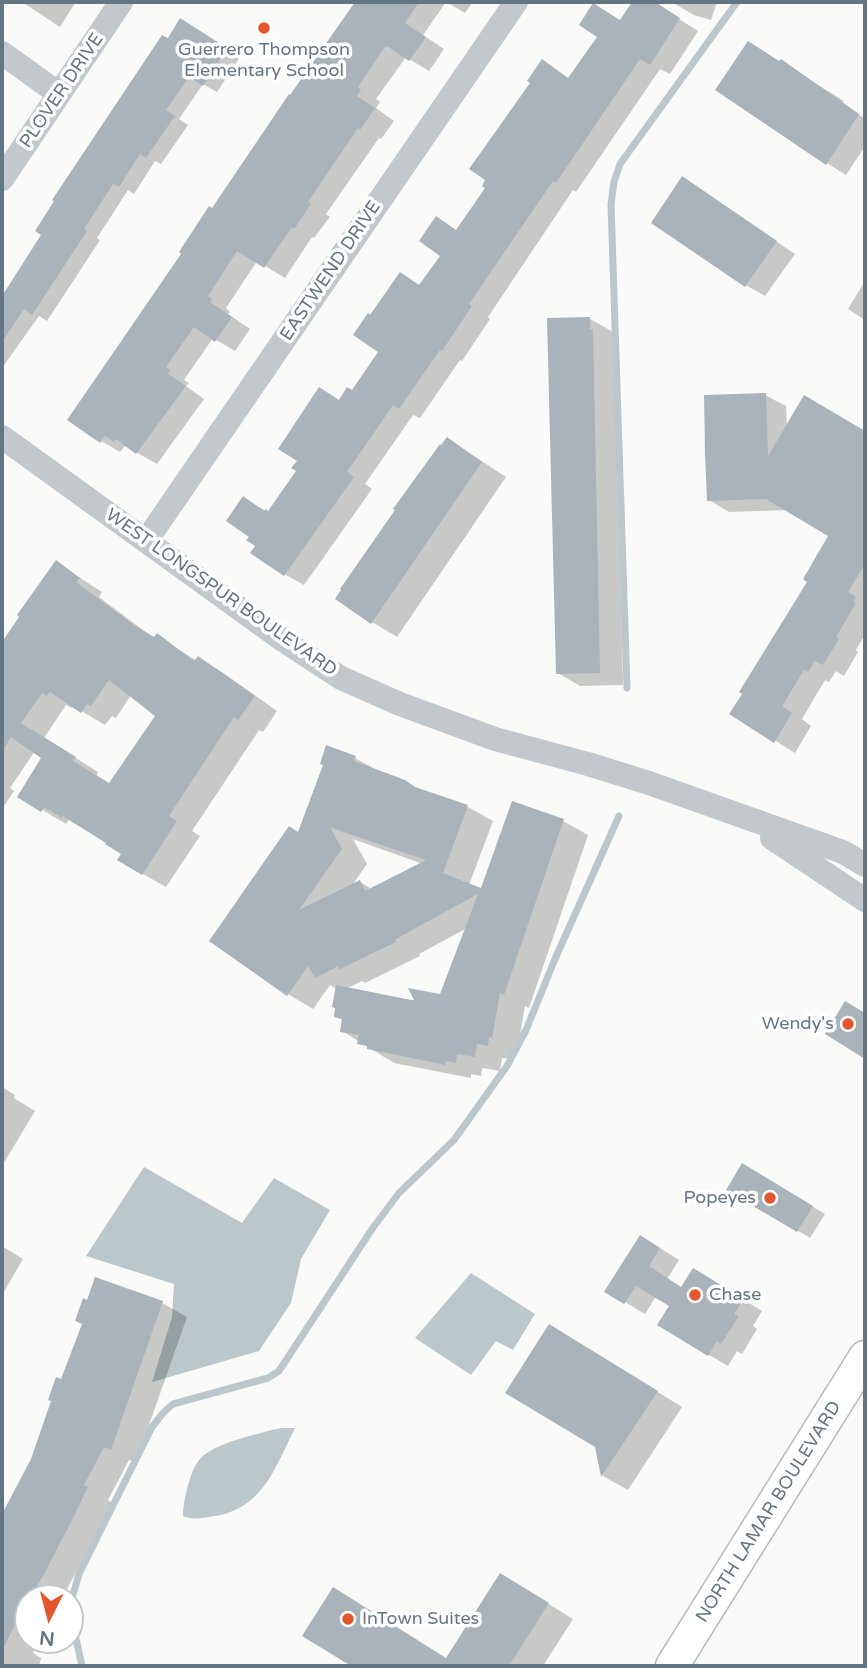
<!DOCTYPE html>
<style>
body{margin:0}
#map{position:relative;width:867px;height:1668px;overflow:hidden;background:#fafaf8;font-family:"Varela Round",sans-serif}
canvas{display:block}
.frame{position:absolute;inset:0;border:4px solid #657683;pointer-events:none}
.north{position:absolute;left:14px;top:1584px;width:70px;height:70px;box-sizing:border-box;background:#fff;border:2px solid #c1c8cd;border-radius:50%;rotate:186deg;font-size:19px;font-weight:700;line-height:28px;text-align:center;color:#657683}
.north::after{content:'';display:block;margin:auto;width:24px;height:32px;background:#e4572e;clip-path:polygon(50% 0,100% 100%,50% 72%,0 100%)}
</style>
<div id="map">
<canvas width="867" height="1668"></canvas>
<div class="frame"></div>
<div class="north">N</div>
</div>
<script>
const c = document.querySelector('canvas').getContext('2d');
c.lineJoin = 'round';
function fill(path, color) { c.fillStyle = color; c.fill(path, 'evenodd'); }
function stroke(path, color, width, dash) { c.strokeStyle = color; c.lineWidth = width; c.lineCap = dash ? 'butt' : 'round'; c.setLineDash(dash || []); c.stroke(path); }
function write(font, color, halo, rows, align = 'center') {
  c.font = font + ' "Varela Round",sans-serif'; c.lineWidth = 7; c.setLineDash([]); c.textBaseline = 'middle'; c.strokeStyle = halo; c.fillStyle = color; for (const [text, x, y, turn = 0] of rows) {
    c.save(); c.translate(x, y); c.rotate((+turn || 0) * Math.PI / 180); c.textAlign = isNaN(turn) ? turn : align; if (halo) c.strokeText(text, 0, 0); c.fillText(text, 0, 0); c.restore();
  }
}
const water = new Path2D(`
 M144 1167 242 1223 274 1178 330 1210 301 1259 291 1303 259 1351 152 1382 172 1317 174 1284 86 1256Z
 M471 1273 535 1314 513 1350 496 1341 471 1375 415 1338Z
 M281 1428H295C274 1470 262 1511 209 1517 200 1518 191 1520 183 1516 183 1501 190 1470 200 1459 213 1443 261 1433 281 1428Z`);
const shadow = new Path2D(`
 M22 2H74L75 3 60 27Z
 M357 2H446L423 35 444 49 429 71 406 57 376 99 380 102 376 108 394 121 381 139 379 138 326 214 330 217 314 238 312 237 285 278 257 261 226 308 230 312 228 314 250 329 235 351 213 338 184 380 189 383 186 386 204 399 157 464 125 446 120 452 101 441 213 210Z
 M446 2H473L465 13Z
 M634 2 646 9 652 2 698 31 670 74 660 69 576 192 573 190 488 317 490 319 462 361 460 360 420 418 413 415 365 484 372 489 304 585 284 574 252 537 243 498 268 512 299 470 340 401 353 392 381 352 371 317 400 274 420 286 443 255 437 219 457 231 487 188 542 62 570 79 621 21Z
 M675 2H717L711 20 694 15 675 4Z
 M195 29 240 57 217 92 203 84 179 119 188 125 161 164 155 161 134 194 128 190 97 238 100 240 47 321 39 316 2 368V299L168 40Z
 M781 62 844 101 842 103 865 119V146L846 175 827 163Z
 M682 178 795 254 765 296 746 285Z
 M865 281V320L848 309Z
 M590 319 613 332V343L615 344 623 685 580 686 558 673Z
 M765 395 786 406 787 428 804 398 865 433V634L856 650 858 652 844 676 836 671 829 682 825 680 802 719 811 726 795 753 731 713 809 581 831 535 788 510 729 512 709 500Z
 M448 439 506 477 397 637 372 622 397 510Z
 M57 563 102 592 99 597 155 639 157 636 197 661 198 658 222 672 277 711 263 732 259 730 192 831 200 836 166 887 143 874 123 853 86 830 69 820 66 824 19 796 44 757 35 751 10 788 14 791 2 809V645ZM131 695 158 715 110 785 96 776 98 772 44 738 66 705 72 708 73 706 105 725 112 716 116 718Z
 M355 758 382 773 420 790 468 807 493 821 469 885 482 890 513 803 563 821 588 835 529 1008 525 1006 517 1051 514 1050 512 1059 502 1058 500 1071 482 1068 481 1076 471 1074V1078L394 1063 342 1031 344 1021 336 1016 337 989 330 985 313 1009 288 994 299 834ZM353 839 423 864 372 889 360 882 351 887 367 864ZM467 928 441 996 410 1002 346 989 362 981 365 983 420 956 419 954Z
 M2 1087 15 1095 14 1098 35 1111 2 1166Z
 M743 1165 825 1214 810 1238 729 1189Z
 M2 1246 23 1259 2 1295Z
 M660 1248 679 1260 667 1279 682 1288 713 1281 762 1311 753 1326 757 1329 742 1354 737 1351 728 1366 709 1355 671 1306 656 1296 645 1314 607 1291Z
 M96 1279 162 1303 187 1317 136 1462 129 1460 108 1500 112 1503 97 1534 62 1598H28V1640H39L33 1653 41 1658 39 1666H2V1519L32 1459 83 1324Z
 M575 1341 682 1407 628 1490 603 1476Z
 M526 1590 573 1619 543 1666H354L305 1635 447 1660Z`);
const stream = new Path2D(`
 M627 688 611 204 614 182 620 164 737 2
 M70 1605 79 1574 152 1427 163 1413 173 1404 268 1378 279 1371 372 1229 399 1193 454 1140 507 1066 526 1030 555 959 619 816
 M70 1611 82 1666`);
const building = new Path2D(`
 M355 2H419L405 23 426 37 409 61 387 46 384 48 358 87 361 90 357 96 375 108 360 130 358 128 308 202 311 204 294 229 292 227 264 268 237 251 208 296 212 299 210 302 232 317 215 342 194 327 166 367 170 370 168 374 186 386 136 454 116 439 114 442 105 436 100 443 67 420 181 254 179 252 209 206 212 208 289 94 290 95Z
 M632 2H655L680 18 650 65 640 59 556 183 553 181 469 304 472 306 442 351 440 350 399 409 393 405 347 472 354 477 284 576 250 553 255 546 246 540 249 537 226 521 243 496 264 511 266 509 268 511 296 471 291 468 297 461 278 449 319 387 339 400 347 387 352 390 378 352 353 335 368 313 370 315 400 272 419 285 440 256 419 241 436 216 456 230 485 188 482 186 485 180 469 169 530 83 527 81 542 59 568 78 597 37 579 25 593 3 620 20Z
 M180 18 227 48 203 86 189 77 166 110 175 116 146 158 140 154 119 187 113 184 84 229 87 231 32 315 24 309 2 342V296L41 235 35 231 54 201 52 200 162 35 168 38Z
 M748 41 779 61 781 59 859 114 826 165 715 90Z
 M682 176 777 241 745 287 651 223Z
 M590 317V329H593L600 673 556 674 547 318Z
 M766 393 768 456 804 395 865 431V564L848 592 856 597 853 601 856 603 836 637 839 639 823 665 815 661 808 672 804 670 782 706 792 713 774 743 729 714 742 694 739 692 807 582 803 579 828 536 766 499 707 501 705 454 704 395Z
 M447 437 482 462 371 624 335 599 341 590 340 589 395 510 393 509 440 444 441 445Z
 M56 560 80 578 76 582 134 625 154 637 157 633 194 661 198 656 255 696 238 720 234 717 169 816 177 821 142 875 117 860 121 854 105 844 106 843 63 816 62 818 44 807 41 812 17 797 41 758 11 737 2 752V642L19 617 17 615ZM109 680 155 716 109 783 73 761 76 757 21 723 42 693 47 696 50 692 81 713 87 704 91 706Z
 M326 745 356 756 354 761 405 780 415 787 468 805 443 873 481 888 512 801 564 819 504 995 500 993 492 1038 489 1037 488 1046 477 1044 475 1057 457 1054 456 1063 446 1061V1065L367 1049V1046L357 1044 359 1035 340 1032 342 1019 334 1017 335 1008 332 1007 336 985 411 1000H414L408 988 440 994 478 894 403 935 395 940 396 942 338 970 339 966 315 978 308 966 287 996 209 941 289 826 298 832 323 765 320 764ZM330 827 346 833 426 860 365 891 360 880 299 910 342 849Z
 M845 1001 865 1013V1059L825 1034Z
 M742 1163 813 1206 797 1232 726 1190Z
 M640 1235 660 1248 649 1266 681 1287 693 1268 744 1299 734 1314 739 1316 721 1344 717 1341 708 1356 657 1325 669 1306 636 1286 624 1304 604 1292Z
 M95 1277 163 1301 111 1450 104 1447 84 1485 88 1487 72 1520 42 1578 28 1598 2 1651V1514L31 1459 51 1401 48 1400 56 1377 61 1379 82 1324 75 1321 83 1298 87 1300Z
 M549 1324 658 1391 601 1477 595 1447 505 1393Z
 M500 1573 549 1603 509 1666H351L302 1636 333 1587 446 1658Z`);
const minor = new Path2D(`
 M2 53 59 94
 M2 179 121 2
 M2 437 283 640 341 678 400 704 495 739 588 764 649 783 843 852 865 865
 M146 541 516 2
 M772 838 865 900`);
const major = new Path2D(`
 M672 1666 865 1357`);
const markers = [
 [264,28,7,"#e4572e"],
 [848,1024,7,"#e4572e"],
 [770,1198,7,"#e4572e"],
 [695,1295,7,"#e4572e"],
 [348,1619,7,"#e4572e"]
];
const poiNames = [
 ["Guerrero Thompson",264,50,"center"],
 ["Elementary School",264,71,"center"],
 ["Wendy's",834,1024],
 ["Popeyes",756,1198],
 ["Chase",709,1295,"left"],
 ["InTown Suites",362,1619,"left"]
];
const streetNames = [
 ["PLOVER DRIVE",62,91,-56],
 ["EASTWEND DRIVE",331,271,-56],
 ["WEST LONGSPUR BOULEVARD",221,593,35],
 ["NORTH LAMAR BOULEVARD",769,1512,-58]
];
fill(water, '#bbc7cb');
fill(shadow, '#0003');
stroke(stream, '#bbc7cb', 7);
fill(building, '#aab3b9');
stroke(major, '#b5babe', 35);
stroke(minor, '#c3c8cc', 24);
stroke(major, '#fff', 32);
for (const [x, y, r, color] of markers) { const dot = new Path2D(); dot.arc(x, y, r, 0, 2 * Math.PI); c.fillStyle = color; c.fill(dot); stroke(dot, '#fff', 2.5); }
write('18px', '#657683', '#fff', poiNames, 'right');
write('18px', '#657683', '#fff', streetNames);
</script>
